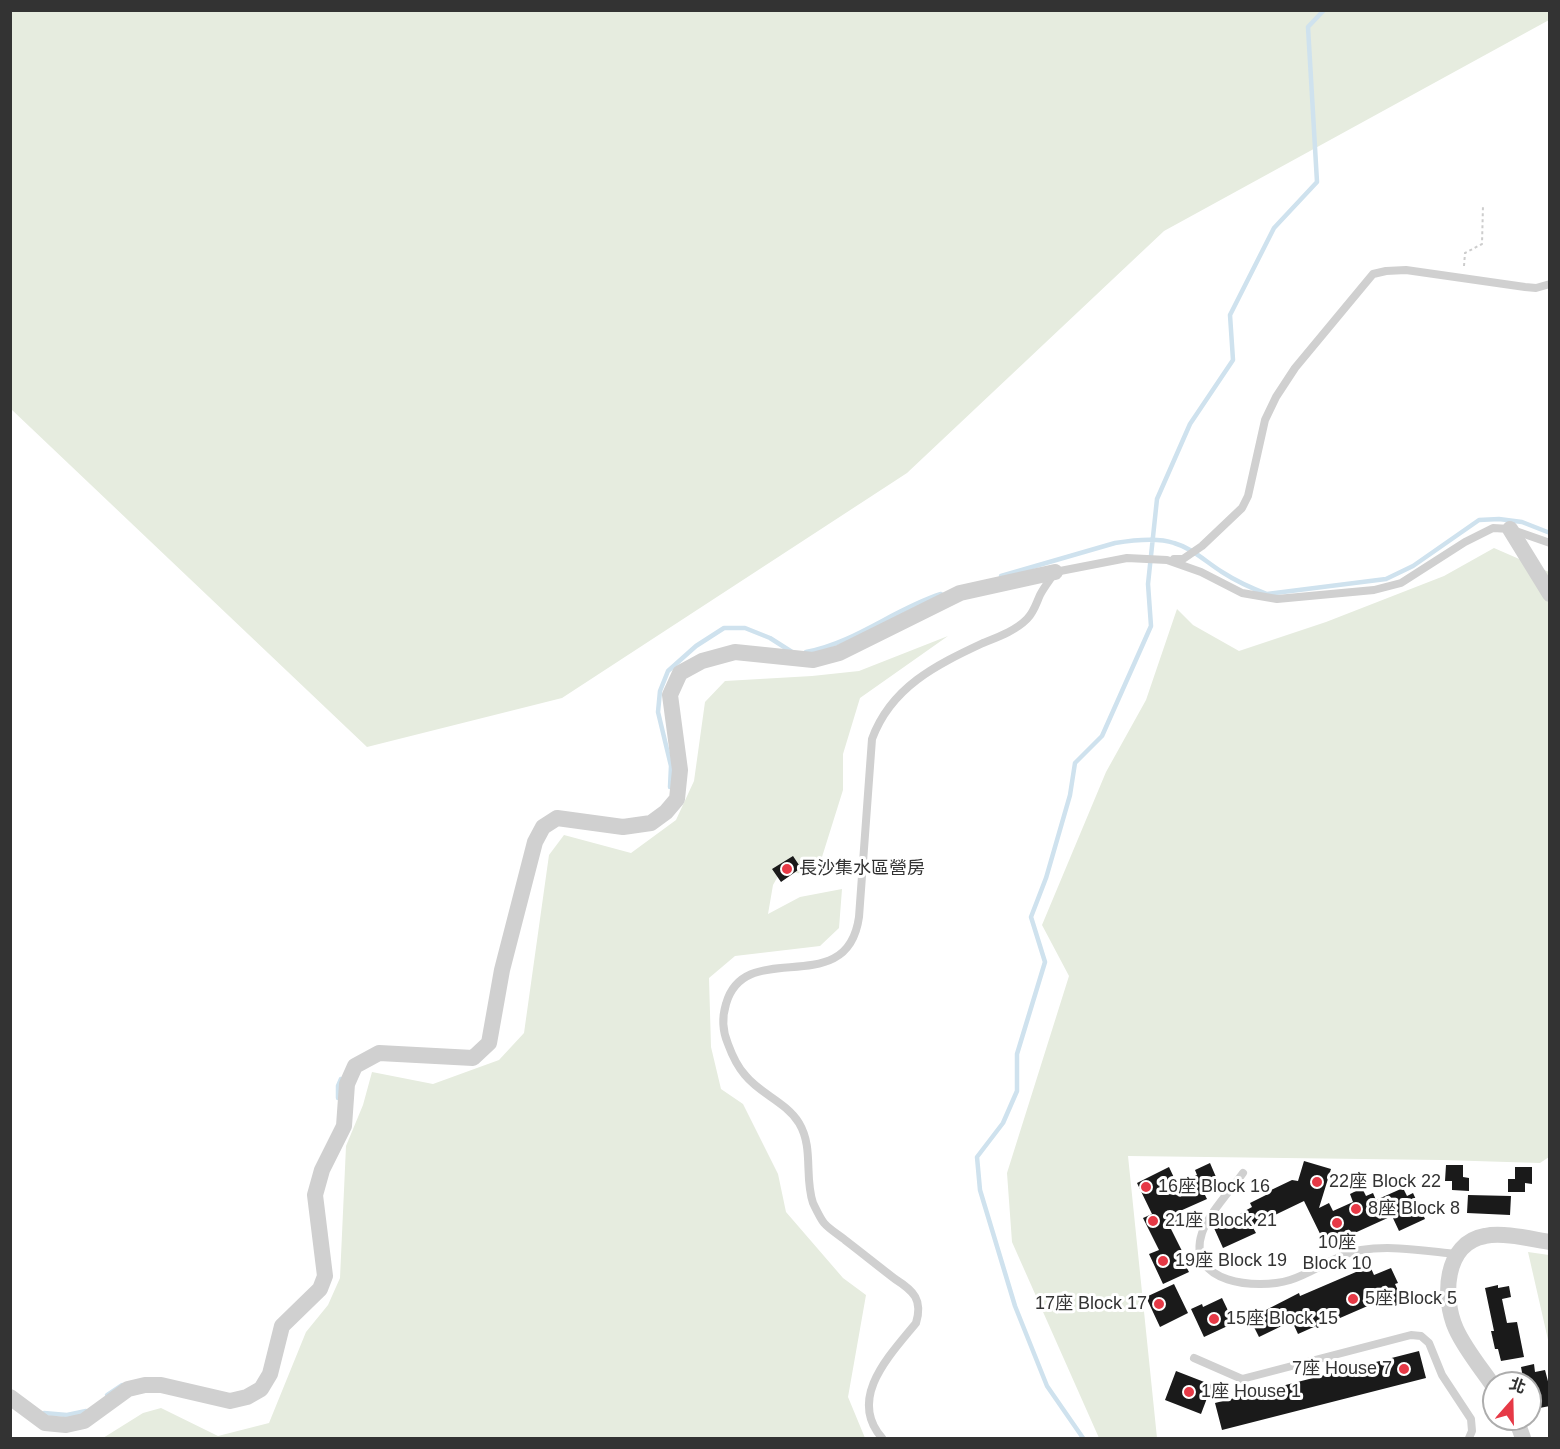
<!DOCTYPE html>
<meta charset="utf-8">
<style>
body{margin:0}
#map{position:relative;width:1560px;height:1449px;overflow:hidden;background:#fff;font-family:Arial,"Noto Sans TC",sans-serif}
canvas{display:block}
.frame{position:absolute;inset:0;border:12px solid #333;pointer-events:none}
.north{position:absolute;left:1482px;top:1371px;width:60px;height:60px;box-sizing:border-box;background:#fff;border:2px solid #adadad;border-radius:50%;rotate:20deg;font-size:16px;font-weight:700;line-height:24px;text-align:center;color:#333}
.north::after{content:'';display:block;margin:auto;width:21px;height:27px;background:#e63946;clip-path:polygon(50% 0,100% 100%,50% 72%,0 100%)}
</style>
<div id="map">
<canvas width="1560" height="1449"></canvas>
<div class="frame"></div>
<div class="north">北</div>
</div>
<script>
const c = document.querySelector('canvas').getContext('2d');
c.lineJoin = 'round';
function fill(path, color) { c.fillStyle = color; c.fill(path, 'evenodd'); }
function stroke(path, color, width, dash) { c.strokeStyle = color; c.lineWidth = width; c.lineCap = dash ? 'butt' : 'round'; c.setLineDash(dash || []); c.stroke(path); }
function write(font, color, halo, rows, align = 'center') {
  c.font = font + ' Arial,"Noto Sans TC",sans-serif'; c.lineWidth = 6; c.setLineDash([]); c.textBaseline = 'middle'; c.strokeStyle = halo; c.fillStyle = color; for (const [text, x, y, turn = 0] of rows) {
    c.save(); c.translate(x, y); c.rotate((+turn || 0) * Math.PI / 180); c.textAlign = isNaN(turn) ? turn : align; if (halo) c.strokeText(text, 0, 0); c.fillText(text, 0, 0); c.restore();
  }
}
const green = new Path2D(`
 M1549 10V20L1164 231 907 473 562 698 367 747 11 409V11Z
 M1494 548 1549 572V1157L1540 1163 1442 1160 1128 1156 1157 1438H1099L1012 1242 1007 1173 1069 976 1042 925 1106 772 1146 700 1177 609 1193 625 1239 651 1326 622 1444 576Z
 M948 636 860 698 843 754V790L822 857 809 876 782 869 773 885 768 914 800 897 842 889 839 928 820 946 735 956 709 978 711 1047 721 1089 743 1104 778 1174 786 1212 843 1278 866 1295 848 1397 865 1438H103L143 1413 161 1408 218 1436 269 1423 306 1332 328 1305 340 1278 346 1146 363 1105 372 1072 433 1084 499 1060 524 1033 549 855 564 835 631 853 676 820 694 781 705 702 725 681 812 676 859 671Z
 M1528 1252 1549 1255V1344Z`);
const stream = new Path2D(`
 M1001 576 1115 543C1133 540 1157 537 1174 543 1192 548 1206 562 1222 572 1236 581 1251 588 1267 594L1386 579 1413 566 1479 520 1499 519 1522 522 1550 533
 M806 652C855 643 894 609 941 594
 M670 787 671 766 658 712 660 691 668 671 696 646 724 628H745L770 638 792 652
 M338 1098V1086L341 1079
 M107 1395 122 1385
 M44 1413 67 1415 86 1411
 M1083 1438 1047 1386 1015 1306 980 1190 977 1157 1003 1123 1017 1091V1054L1045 962 1031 917 1046 878 1070 795 1075 763 1102 736 1151 626 1148 584 1157 499 1190 424 1233 360 1230 315 1274 228 1317 182 1308 27 1324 10`);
const building = new Path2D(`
 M793 856 801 868 781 882 772 869Z
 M1304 1161 1331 1169 1319 1208 1329 1203 1333 1211 1353 1202 1350 1194 1362 1188 1366 1196 1373 1193 1376 1200 1403 1188 1407 1196 1413 1193 1425 1219 1399 1231 1392 1216 1326 1246 1304 1201 1252 1226 1256 1233 1223 1248 1214 1228 1252 1207 1250 1203 1270 1193 1269 1191 1292 1180 1298 1181Z
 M1210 1163 1219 1184 1204 1193 1207 1199 1180 1211 1185 1222 1171 1229 1182 1251 1179 1253 1189 1272 1163 1284 1149 1254 1159 1250 1143 1218 1152 1214 1137 1183 1169 1167 1177 1184 1197 1175 1195 1170Z
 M1446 1165H1463V1177L1469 1178V1191L1452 1190V1181H1445Z
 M1515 1167H1532V1184L1525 1183V1192H1508V1179H1515Z
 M1468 1195 1511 1196 1510 1215 1467 1213Z
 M1370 1266 1374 1275 1391 1268 1398 1283 1395 1284 1403 1302 1391 1308 1386 1298 1317 1328 1316 1326 1298 1334 1292 1321 1259 1337 1248 1315 1260 1310 1262 1312 1299 1293 1300 1296Z
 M1174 1284 1188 1313 1160 1327 1146 1297Z
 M1498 1285V1288L1509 1286 1511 1297 1502 1299 1507 1323 1517 1322 1524 1357 1501 1361 1498 1349H1495L1491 1331H1494L1485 1288Z
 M1222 1298 1234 1323 1204 1337 1191 1309 1202 1304 1203 1307Z
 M1419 1351 1426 1378 1222 1430 1215 1403Z
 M1534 1364 1535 1372 1545 1370 1550 1389V1406L1534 1409 1532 1397H1530V1383H1524L1521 1367Z
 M1176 1371 1212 1385 1201 1414 1165 1400Z`);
const path = new Path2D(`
 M1464 266 1465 253 1482 244 1483 205`);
const lane = new Path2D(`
 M1174 559H1183L1202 546 1242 508 1248 496 1265 420 1276 397 1295 368 1373 274 1386 271 1406 270 1525 287 1536 288 1550 284
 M1243 1173C1231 1190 1209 1213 1202 1233 1185 1284 1258 1290 1290 1280 1315 1272 1335 1255 1361 1250 1392 1245 1426 1251 1457 1254
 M1194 1358 1242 1379 1411 1335 1421 1336 1429 1343 1442 1375 1471 1419 1472 1431 1469 1438
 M882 1438C847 1398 890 1355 916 1323 923 1300 914 1291 895 1279 878 1266 862 1253 845 1240 839 1235 829 1229 824 1223 820 1218 816 1209 813 1203 804 1177 814 1148 799 1123 786 1102 760 1094 745 1075 737 1066 732 1055 728 1044 722 1030 722 1017 726 1004 745 935 847 1003 859 917L872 739C891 687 936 665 983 643 998 637 1015 631 1027 619 1034 612 1036 604 1040 595 1044 587 1050 580 1055 572L1127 558 1167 560 1201 572 1242 593 1277 599 1374 590 1401 583 1465 542 1493 528 1510 529 1550 543`);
const street = new Path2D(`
 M1510 529 1550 594
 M1494 1387C1481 1368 1465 1349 1456 1329 1442 1298 1444 1243 1485 1236 1503 1232 1531 1239 1550 1242
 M10 1397 45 1423 66 1425 84 1421 128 1389 145 1385H161L230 1401 247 1397 261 1389 270 1374 282 1326 320 1289 325 1276 315 1195 322 1170 344 1126 347 1084 355 1066 379 1053 473 1058 489 1043 502 970 535 842 543 827 557 818 623 827 651 823 666 812 677 799 680 770 670 695 680 673 702 661 735 652 813 660 839 653 960 593 1055 572
 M1516 1419 1523 1438`);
const markers = [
 [787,869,6,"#e63946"],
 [1317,1182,6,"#e63946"],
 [1146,1187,6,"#e63946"],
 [1356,1209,6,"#e63946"],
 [1153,1221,6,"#e63946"],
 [1337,1223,6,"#e63946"],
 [1163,1261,6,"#e63946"],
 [1353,1299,6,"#e63946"],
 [1159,1304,6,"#e63946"],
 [1214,1319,6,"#e63946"],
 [1404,1369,6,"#e63946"],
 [1189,1392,6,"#e63946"]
];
const poiNames = [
 ["長沙集水區營房",799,869],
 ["22座 Block 22",1329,1182],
 ["16座 Block 16",1158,1187],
 ["8座 Block 8",1368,1209],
 ["21座 Block 21",1165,1221],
 ["10座",1337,1243,"center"],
 ["Block 10",1337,1264,"center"],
 ["19座 Block 19",1175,1261],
 ["5座 Block 5",1365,1299],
 ["17座 Block 17",1147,1304,"right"],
 ["15座 Block 15",1226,1319],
 ["7座 House 7",1392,1369,"right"],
 ["1座 House 1",1201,1392]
];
fill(green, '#e6ecdf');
stroke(stream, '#cfe2ee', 4.5);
fill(building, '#1a1a1a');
stroke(path, '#cdcdcd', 2, [3, 3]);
stroke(lane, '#d0d0d0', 8);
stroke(street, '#d0d0d0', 16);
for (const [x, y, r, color] of markers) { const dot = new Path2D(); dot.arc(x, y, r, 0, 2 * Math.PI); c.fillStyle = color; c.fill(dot); stroke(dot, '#fff', 2); }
write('18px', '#333', '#fff', poiNames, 'left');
</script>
